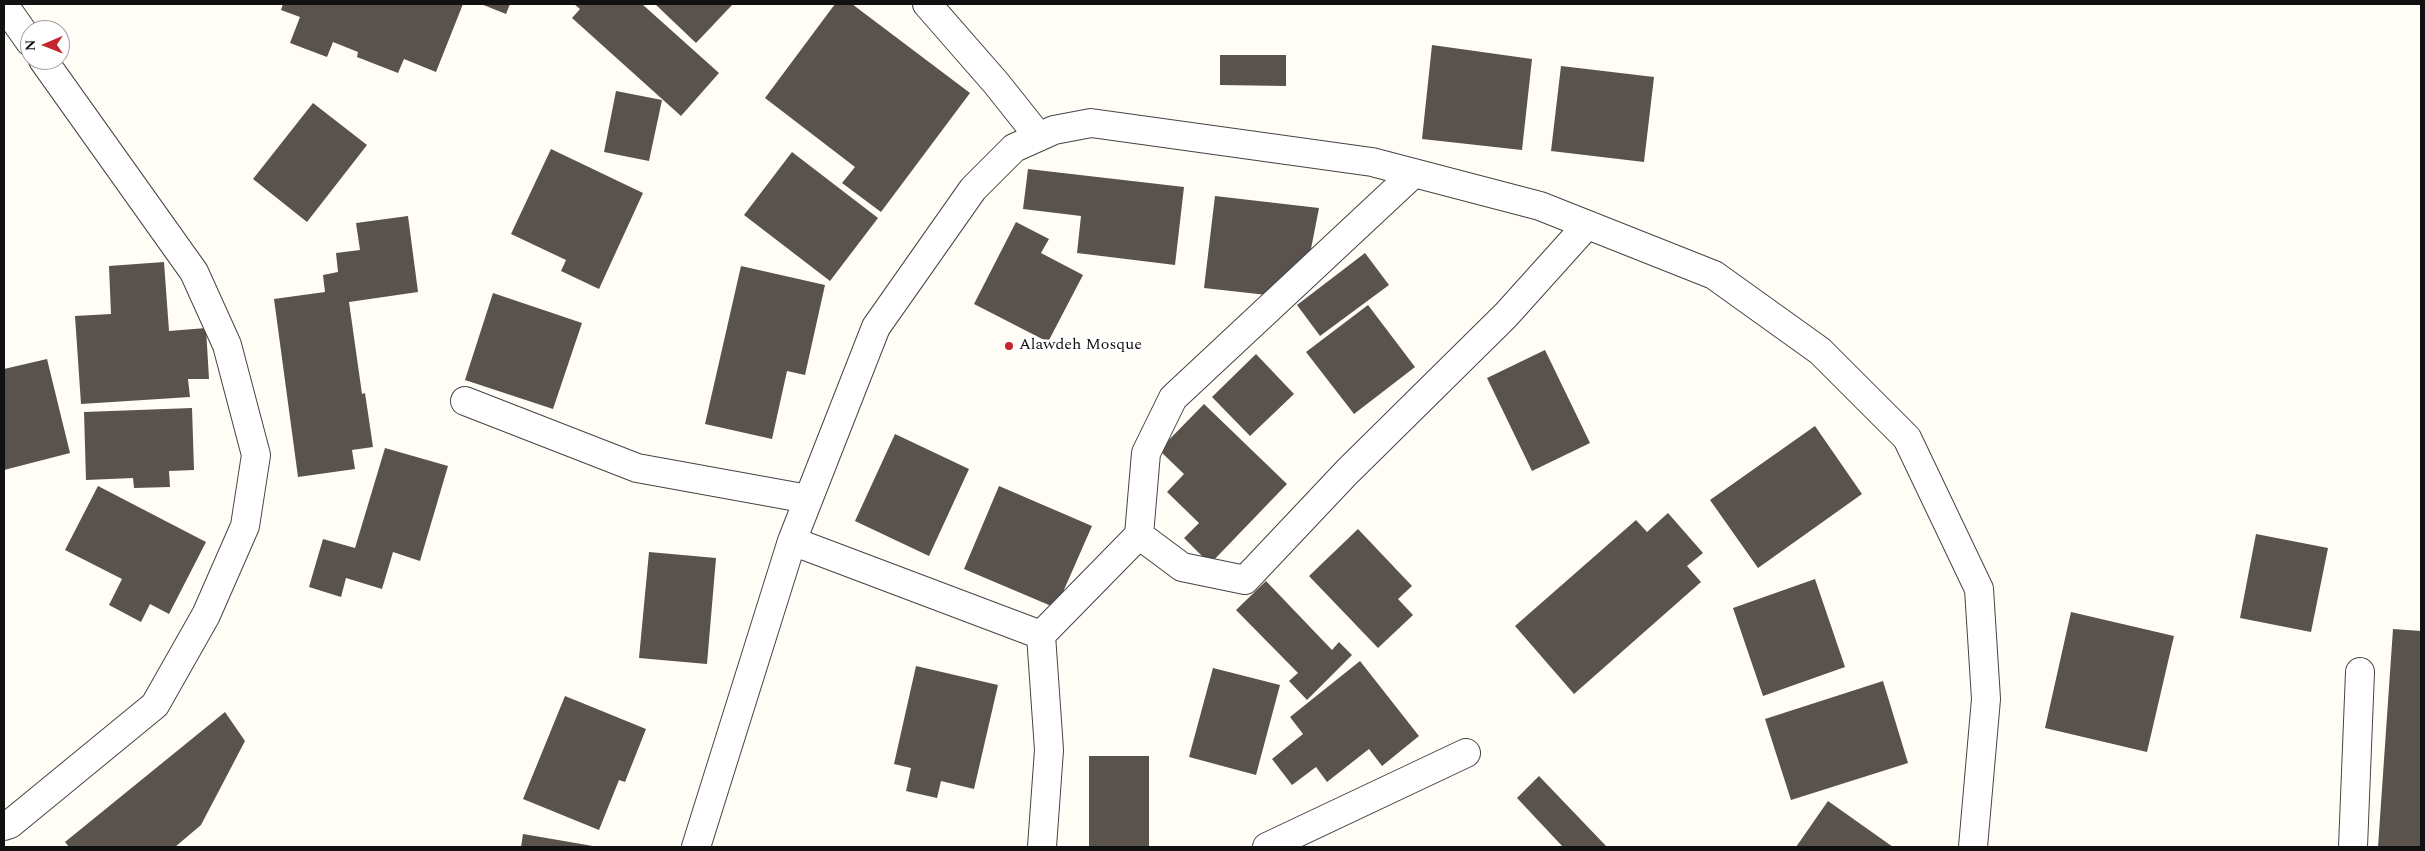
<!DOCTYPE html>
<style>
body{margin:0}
#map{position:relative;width:2425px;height:851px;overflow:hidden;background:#fffdf5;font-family:Spectral,serif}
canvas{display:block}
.frame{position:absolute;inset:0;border:5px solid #111;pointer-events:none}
.north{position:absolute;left:20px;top:20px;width:50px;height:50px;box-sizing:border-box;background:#fff;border:1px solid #a0a0a0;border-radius:50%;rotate:269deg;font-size:14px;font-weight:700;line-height:20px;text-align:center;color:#111}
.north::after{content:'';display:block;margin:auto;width:18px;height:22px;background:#c4262e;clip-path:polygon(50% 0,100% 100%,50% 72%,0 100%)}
</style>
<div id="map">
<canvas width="2425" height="851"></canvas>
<div class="frame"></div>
<div class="north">N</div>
</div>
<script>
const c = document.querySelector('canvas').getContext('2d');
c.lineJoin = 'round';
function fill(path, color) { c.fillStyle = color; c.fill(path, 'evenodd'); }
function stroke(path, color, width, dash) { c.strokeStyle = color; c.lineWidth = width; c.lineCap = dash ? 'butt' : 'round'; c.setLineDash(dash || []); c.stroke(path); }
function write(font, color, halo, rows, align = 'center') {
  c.font = font + ' Spectral,serif'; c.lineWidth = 5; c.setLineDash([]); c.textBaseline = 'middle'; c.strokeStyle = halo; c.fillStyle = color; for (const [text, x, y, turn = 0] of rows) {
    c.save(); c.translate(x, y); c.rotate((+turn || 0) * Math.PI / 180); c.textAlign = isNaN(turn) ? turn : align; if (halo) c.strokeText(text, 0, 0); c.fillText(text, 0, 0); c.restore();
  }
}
const building = new Path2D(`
 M283 4H463L436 72 404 59 398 73 357 57 358 52 333 42 327 57 290 43 300 17 281 10Z
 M481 4H510L506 14Z
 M574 4H642L719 73 681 116 572 18 580 9Z
 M655 4H733L696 43Z
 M835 4H852L970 93 881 212 842 183 855 167 765 98Z
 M1432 45 1532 59 1522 150 1422 139Z
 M1220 55H1286V86L1220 85Z
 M1561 66 1654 77 1644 162 1551 151Z
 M616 91 662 100 649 161 604 152Z
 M313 103 367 145 307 222 253 179Z
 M551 149 643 193 599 289 561 271 566 260 511 234Z
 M792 152 878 218 830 281 744 215Z
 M1028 169 1184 187 1175 265 1077 253 1081 216 1023 209Z
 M1215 196 1319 208 1310 254 1267 295 1204 288Z
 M408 216 418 292 349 302 362 394 365 393 373 447 352 450 355 469 298 477 274 299 325 292 323 275 338 272 336 253 360 250 356 223Z
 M1016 222 1049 239 1041 253 1083 275 1048 342 974 304Z
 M1365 253 1389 285 1320 336 1297 305Z
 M164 262 169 331 206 328 209 379H188L190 397 81 404 75 316 111 314 109 266Z
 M741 266 825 285 805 375 787 371 772 439 705 424Z
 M493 293 582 323 553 409 465 380Z
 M1368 305 1415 367 1354 414 1306 352Z
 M1545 350 1590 443 1532 471 1487 378Z
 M1256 354 1294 394 1250 436 1212 397Z
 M47 359 70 453 4 470V369Z
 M1204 404 1287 484 1210 564 1184 538 1199 523 1167 492 1184 474 1159 450Z
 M192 408 194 470 169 471 170 487 134 488 133 478 86 480 84 412Z
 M1815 426 1862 494 1758 568 1710 500Z
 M895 434 969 469 929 556 855 521Z
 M385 448 448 466 420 561 393 552 382 589 346 578 341 597 309 587 323 539 355 548Z
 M98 486 206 542 169 614 150 604 141 622 109 605 122 579 65 550Z
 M999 486 1092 526 1056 608 964 569Z
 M1668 513 1703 553 1687 566 1701 582 1574 694 1515 626 1636 520 1647 532Z
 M1358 529 1412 586 1398 599 1413 615 1378 648 1309 576Z
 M2256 534 2328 548 2311 632 2240 618Z
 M649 552 716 558 707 664 639 658Z
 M1815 579 1845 667 1763 696 1733 608Z
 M1266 581 1332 650 1339 642 1352 655 1307 700 1289 681 1298 673 1236 610Z
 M2071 612 2174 636 2147 752 2045 728Z
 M2393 629 2421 631V847H2378Z
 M1360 661 1419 736 1382 766 1369 749 1327 782 1316 767 1292 785 1272 759 1303 734 1290 717Z
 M916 666 998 685 974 789 941 781 937 798 906 791 911 768 894 764Z
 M1213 668 1280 685 1256 775 1189 757Z
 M1883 681 1908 763 1791 800 1765 719Z
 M565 696 646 729 625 782 619 780 599 830 523 799Z
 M225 712 245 741 201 825 175 847H69L65 842Z
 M1089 756H1149V847H1089Z
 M1539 776 1607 847H1563L1517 798Z
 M1828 801 1893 847H1796Z
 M523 834 593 846V847H521Z`);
const minor = new Path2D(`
 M927 4 996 83 1039 137
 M4 5 30 42
 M465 401 637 468 808 499
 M1139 535 1182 567 1245 580 1347 472 1506 315 1587 225
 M792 541 1041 635 1049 750 1042 847
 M1041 635 1139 535 1146 453 1173 398 1414 173
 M4 826 10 824 155 705 206 615 245 526 256 455 227 345 194 272 43 60
 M696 847 792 541 876 327 973 189 1014 148 1054 130 1091 123 1372 162 1540 206 1714 275 1820 351 1907 438 1979 589 1986 699 1973 847
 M1267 847 1466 753
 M2353 847 2360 672`);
const markers = [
 [1009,346,5,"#c4262e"]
];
const poiNames = [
 ["Alawdeh Mosque",1019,346]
];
fill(building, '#5a524d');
stroke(minor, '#444', 30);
stroke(minor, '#fff', 28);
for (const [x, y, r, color] of markers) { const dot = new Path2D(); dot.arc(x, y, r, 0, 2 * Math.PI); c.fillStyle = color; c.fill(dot); stroke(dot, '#fff', 2); }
write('16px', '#111', '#fff', poiNames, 'left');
</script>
